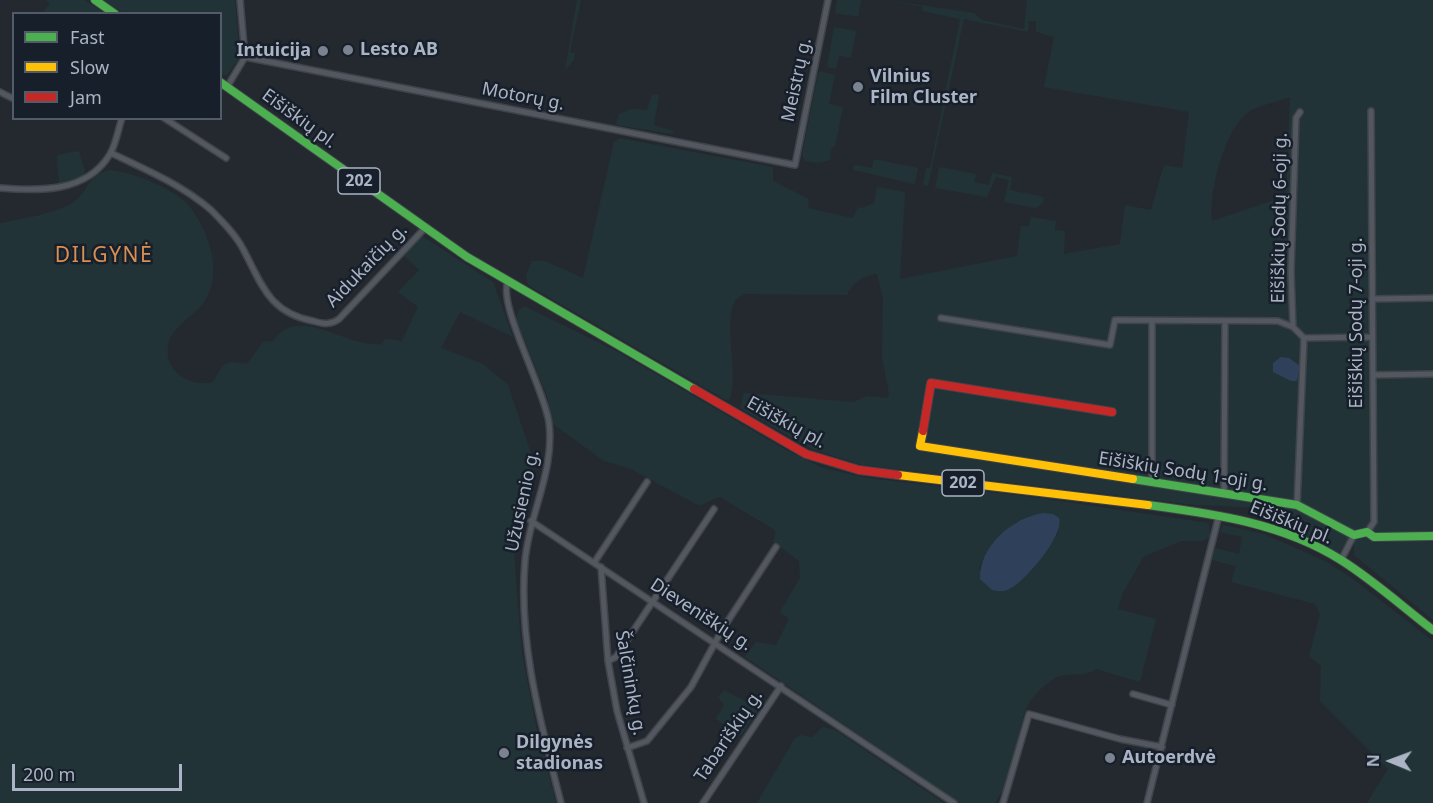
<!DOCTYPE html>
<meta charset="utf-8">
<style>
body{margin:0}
#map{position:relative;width:1433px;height:803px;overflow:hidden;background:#242930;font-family:"Noto Sans",sans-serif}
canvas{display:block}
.legend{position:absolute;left:12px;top:12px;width:210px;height:108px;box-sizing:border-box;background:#171f2b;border:2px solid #525b68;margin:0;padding:8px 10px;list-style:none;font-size:18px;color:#abb4c4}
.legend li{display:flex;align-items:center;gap:12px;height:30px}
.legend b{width:30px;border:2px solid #525b68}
.north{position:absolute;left:1361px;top:731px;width:60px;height:60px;-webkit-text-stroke:4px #171f2b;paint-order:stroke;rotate:271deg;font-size:16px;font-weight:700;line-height:24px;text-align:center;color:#abb4c4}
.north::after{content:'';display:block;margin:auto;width:21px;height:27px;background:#abb4c4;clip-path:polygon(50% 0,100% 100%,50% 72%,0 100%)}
.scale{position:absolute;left:12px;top:764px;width:170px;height:27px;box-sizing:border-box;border:3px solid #abb4c4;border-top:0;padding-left:8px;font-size:18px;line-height:21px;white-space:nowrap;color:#abb4c4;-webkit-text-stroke:4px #171f2b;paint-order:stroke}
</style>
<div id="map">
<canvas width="1433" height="803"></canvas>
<ul class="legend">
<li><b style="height:8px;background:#4caf50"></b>Fast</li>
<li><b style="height:8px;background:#ffc107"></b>Slow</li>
<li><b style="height:8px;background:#c62828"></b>Jam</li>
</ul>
<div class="north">N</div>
<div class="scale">200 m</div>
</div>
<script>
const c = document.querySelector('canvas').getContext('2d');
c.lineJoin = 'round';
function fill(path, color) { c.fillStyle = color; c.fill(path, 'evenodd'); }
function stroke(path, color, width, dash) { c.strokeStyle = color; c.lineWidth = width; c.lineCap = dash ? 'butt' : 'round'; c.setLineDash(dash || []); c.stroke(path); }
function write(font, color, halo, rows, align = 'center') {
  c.font = font + ' "Noto Sans",sans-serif'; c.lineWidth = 5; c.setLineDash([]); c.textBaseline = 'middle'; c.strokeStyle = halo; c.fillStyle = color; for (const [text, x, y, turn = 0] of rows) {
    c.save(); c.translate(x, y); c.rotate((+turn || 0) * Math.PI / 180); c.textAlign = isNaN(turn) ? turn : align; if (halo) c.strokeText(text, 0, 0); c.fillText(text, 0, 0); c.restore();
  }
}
const green = new Path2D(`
 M46 0H84L105 13H43L50 3Z
 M102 0H235L239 52V58L227 75H221L220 14 123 13Z
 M577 0H581L570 52 575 53 574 60 565 70Z
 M837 0H861L858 17 835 13Z
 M886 0 974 13 982 20 1024 29 1027 0H1433V620L1354 555V542L1349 539 1339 553 1276 520 1272 511C1247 505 1215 507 1188 504L862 465 812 449 740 408 744 393 853 402 867 396 887 398 889 394 882 356 883 298 877 274C863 275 852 283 847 295L745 294C741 296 736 298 734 303 723 325 739 372 730 399L726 400 528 285 526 275 532 261H545L583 278 614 142 619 138 773 167V181L809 199 808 208 853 218 858 207 863 208 874 203 877 187 905 192 900 279 1017 256 1021 226H1029L1031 217 1056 221 1055 230 1065 231 1064 254 1120 244 1125 205 1151 210 1164 165 1182 168 1189 112 1044 87 1054 37 1036 32V21H1029L1028 32 964 19 928 186 923 185 926 168H930L960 19 922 11 923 7ZM1290 97 1286 196 1212 221C1208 193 1224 131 1247 113 1258 105 1277 102 1290 97Z
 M834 27 856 31 851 58 839 55 836 69 827 67Z
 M821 71 835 75 829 104 843 107 835 146 831 149 830 160 819 163 805 161 802 155 818 74Z
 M652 94 659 95 654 125 673 131V134L616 125 619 114 631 109 647 110Z
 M79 151 85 171 83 177 59 185 57 155Z
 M874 159 918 168 915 184 853 170 854 165 872 168Z
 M939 167 976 174 974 182 989 185 992 173 1012 177 1010 190 1044 197 1043 203 1036 208 1004 202 1009 180 996 177 987 197 935 188Z
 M108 170C128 170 178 190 190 207 208 231 222 269 207 297 198 315 170 326 168 346 164 372 190 388 213 382L223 365 232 362 247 364 263 342 273 341C300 303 346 349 382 344L385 339 402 341 418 307 398 292 419 270 403 255 422 236 493 282 513 337 460 312 441 348 483 364 508 385 533 459 513 532 517 596 522 653 536 726 556 803H0V223C18 220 61 212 74 202 91 189 82 181 108 170Z
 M524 306 618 352 788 451 823 468 867 478 1032 497 1209 523 1210 537 1202 541H1181L1143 557C1133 578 1123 587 1118 609L1156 619 1140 682 1096 669C1083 679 1065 670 1052 680 1010 709 1026 739 1009 779 1006 787 999 795 995 803H960L745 657 756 642 776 645 789 619 780 612 800 578 799 561 773 542 776 532 773 529 720 497C711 498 707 505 698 505L629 468 604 461 553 424 547 396 516 319 519 310ZM1016 522 1059 532C1043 555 1024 592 992 590L979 568 992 544Z
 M1223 525 1264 534 1327 562 1353 579 1433 641V803H1367L1388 769 1320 701 1321 666 1309 656 1320 614 1315 604 1231 582 1236 566 1212 560 1215 548 1239 554 1242 537 1220 532Z
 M724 690 759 708 742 734H737L716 719 724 705 718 697Z
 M823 727 835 730 944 803H757L795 738 800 735 812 737Z`);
const water = new Path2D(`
 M1281 357 1289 358 1300 366 1297 381H1291L1273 372V363Z
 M1044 513 1053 514 1059 518C1065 535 1023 585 1007 590 1002 592 997 591 992 590L980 579C979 546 1013 517 1044 513Z`);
const street = new Path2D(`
 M245 57 795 165 828 0
 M227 87 245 57 240 0
 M0 92 14 99
 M164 118 226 158
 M111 153C145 169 182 185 211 210 222 221 236 235 243 249 262 284 268 312 313 321 323 324 331 325 339 319L425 228
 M0 188C39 191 87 193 110 154 116 144 118 130 122 118
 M508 281C497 304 545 390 549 423 555 471 529 514 525 561 518 643 541 724 561 803
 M1372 299 1433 298
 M941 318 1110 345 1115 320 1278 321 1293 327 1304 338 1372 337
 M1152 321V482
 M1293 327 1291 272 1296 118 1300 112
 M1373 375 1433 374
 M1224 494 1225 322
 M1297 505 1304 338
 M531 521 954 803
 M1367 532 1374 522 1371 111
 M1341 560 1354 535
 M594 563 647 482
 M601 567 608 661 617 711 644 803
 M608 661 616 657 714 509
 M1133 694 1172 705
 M627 748 647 741 691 687 722 630 776 547
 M703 803 781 686
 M1003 803 1029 714 1120 739 1162 747
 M1147 803 1219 515`);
const fast = new Path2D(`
 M95 0 115 14
 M220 82 467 257 694 389
 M1133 479 1297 505 1354 535 1367 532 1374 537 1433 536
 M1148 505C1215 514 1282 523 1341 560 1373 580 1403 607 1433 630`);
const slow = new Path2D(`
 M923 431 920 446 1133 479
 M898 475 1148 505`);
const jam = new Path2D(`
 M694 389 806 454 859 470 898 475
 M923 431 931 383 1112 412`);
const markers = [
 [348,50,6,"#7c8390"],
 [323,51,6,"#7c8390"],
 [858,87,6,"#7c8390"],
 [504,753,6,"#7c8390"],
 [1110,758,6,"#7c8390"]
];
const shields = [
 [359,181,42],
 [963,483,42]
];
const shieldNames = [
 ["202",359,181],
 ["202",963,483]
];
const poiNames = [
 ["Lesto AB",360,50],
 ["Intuicija",311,51,"right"],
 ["Vilnius",870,77],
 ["Film Cluster",870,98],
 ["Dilgynės",516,743],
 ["stadionas",516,764],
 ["Autoerdvė",1122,758]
];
const streetNames = [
 ["Meistrų g.",797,80,-78],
 ["Motorų g.",523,97,11],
 ["Eišiškių pl.",299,119,36],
 ["Eišiškių Sodų 6-oji g.",1280,218,-89],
 ["Aidukaičių g.",367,266,-46],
 ["Eišiškių Sodų 7-oji g.",1357,323,-90],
 ["Eišiškių pl.",786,423,29],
 ["Eišiškių Sodų 1-oji g.",1183,472,9],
 ["Užusienio g.",523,501,-78],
 ["Eišiškių pl.",1291,523,22],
 ["Dieveniškių g.",701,615,33],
 ["Šalčininkų g.",630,683,80],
 ["Tabariškių g.",729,736,-56]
];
const quarterNames = [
 ["DILGYNĖ",104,256]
];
fill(green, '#213336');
fill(water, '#2f415a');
stroke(street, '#404349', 8);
stroke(fast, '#404349', 10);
stroke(slow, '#404349', 10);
stroke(jam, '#404349', 10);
stroke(street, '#525760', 5);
stroke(fast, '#4caf50', 8);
stroke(slow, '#ffc107', 8);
stroke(jam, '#c62828', 8);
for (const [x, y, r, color] of markers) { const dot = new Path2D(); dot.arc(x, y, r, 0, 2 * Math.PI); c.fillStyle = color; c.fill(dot); stroke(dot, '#171f2b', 2); }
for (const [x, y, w] of shields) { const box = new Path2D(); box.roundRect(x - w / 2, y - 13, w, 26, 4.5); c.fillStyle = '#171f2b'; c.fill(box); stroke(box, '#abb4c4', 1.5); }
write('bold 16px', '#abb4c4', null, shieldNames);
write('bold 18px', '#abb4c4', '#171f2b', poiNames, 'left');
write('18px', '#abb4c4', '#171f2b', streetNames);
c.letterSpacing = '1.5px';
write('21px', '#d78f53', '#171f2b', quarterNames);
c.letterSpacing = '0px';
</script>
